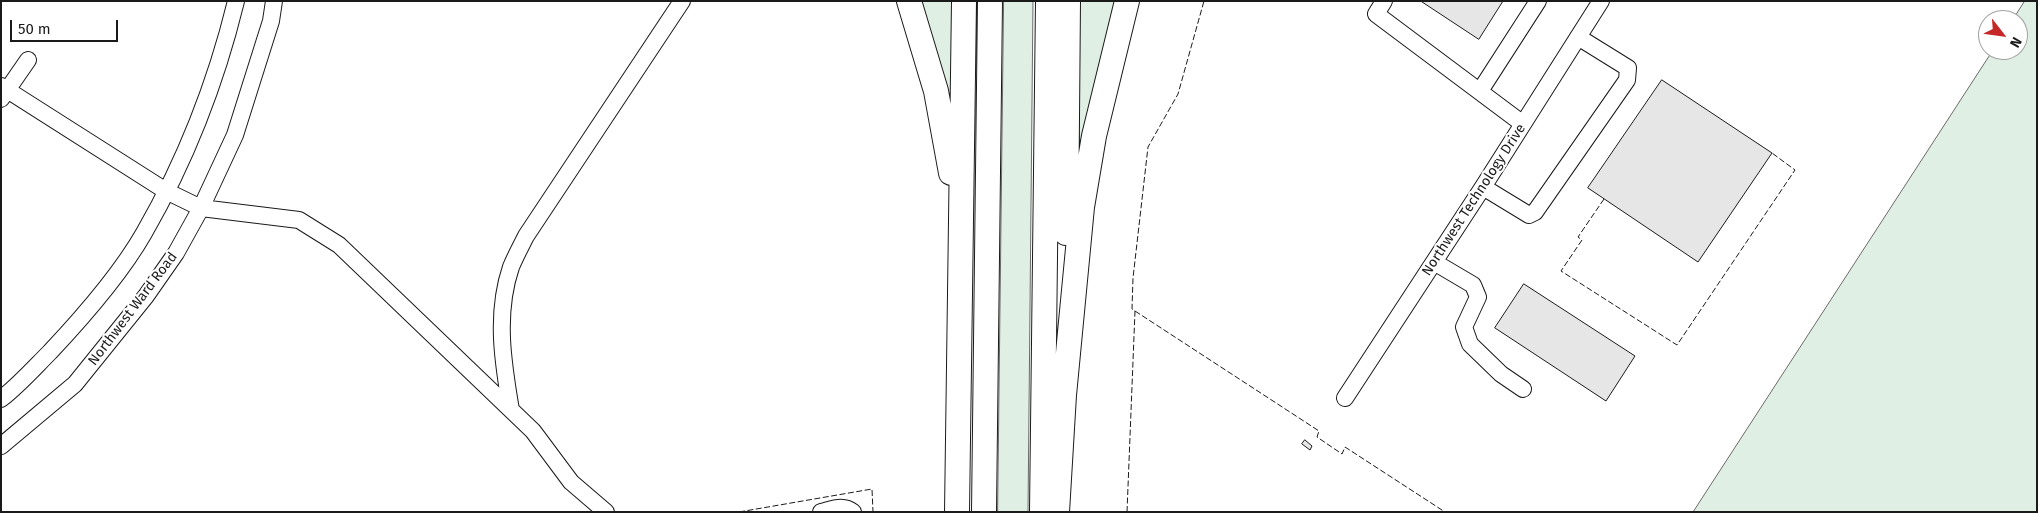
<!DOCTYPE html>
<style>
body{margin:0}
#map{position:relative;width:2038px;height:513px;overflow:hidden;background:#fff;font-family:"Fira Sans",sans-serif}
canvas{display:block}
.frame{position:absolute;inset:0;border:2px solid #1a1a1a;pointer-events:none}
.north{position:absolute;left:1978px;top:10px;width:50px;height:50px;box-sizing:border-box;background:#fff;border:1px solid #a3a3a3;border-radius:50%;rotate:120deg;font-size:14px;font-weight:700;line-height:20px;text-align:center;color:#1a1a1a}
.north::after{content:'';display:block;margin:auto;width:18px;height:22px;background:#c62828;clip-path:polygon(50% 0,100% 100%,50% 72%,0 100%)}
.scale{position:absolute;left:10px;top:20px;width:108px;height:22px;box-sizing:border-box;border:2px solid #1a1a1a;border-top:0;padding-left:6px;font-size:15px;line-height:18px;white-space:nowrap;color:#1a1a1a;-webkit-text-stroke:4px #fff;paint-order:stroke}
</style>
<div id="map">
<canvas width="2038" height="513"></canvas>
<div class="frame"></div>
<div class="north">N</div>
<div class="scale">50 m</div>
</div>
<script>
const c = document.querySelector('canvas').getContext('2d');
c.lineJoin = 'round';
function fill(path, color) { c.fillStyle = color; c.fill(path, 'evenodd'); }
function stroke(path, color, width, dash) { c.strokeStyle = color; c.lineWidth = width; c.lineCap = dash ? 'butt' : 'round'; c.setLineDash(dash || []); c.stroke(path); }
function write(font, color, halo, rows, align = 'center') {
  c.font = font + ' "Fira Sans",sans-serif'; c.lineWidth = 4; c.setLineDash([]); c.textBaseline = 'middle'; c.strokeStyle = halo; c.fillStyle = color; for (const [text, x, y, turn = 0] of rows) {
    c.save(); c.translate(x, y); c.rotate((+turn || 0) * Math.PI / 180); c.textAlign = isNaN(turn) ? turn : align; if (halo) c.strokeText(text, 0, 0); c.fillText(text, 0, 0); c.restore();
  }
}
const green = new Path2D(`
 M918 1H956L954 135Z
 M1004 1H1033L1028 512H998Z
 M1080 1H1120L1081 162 1079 133Z
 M2025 1H2037V512H1693L1993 50H2018V20H2013Z`);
const building = new Path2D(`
 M1421 1H1503L1479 39Z
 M1662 80 1772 153 1698 262 1588 188Z
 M1524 284 1635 356 1606 401 1495 328Z
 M1305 440 1312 446 1310 450 1302 444Z`);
const minor = new Path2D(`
 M1384 1 1376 14 1523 124
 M1 86 166 191 201 208 299 220 339 245 533 431 571 482 606 512
 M1480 91 1538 1
 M1 99 28 60
 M1483 187 1529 215 1535 212 1627 80 1628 68 1578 37
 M1434 262 1473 285 1478 297 1464 327 1470 344 1501 374 1523 389
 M1345 398 1483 187 1601 1
 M1 399C19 385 34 368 50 352 83 317 120 275 144 233 186 160 216 83 236 1
 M511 410C503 363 495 314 511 267 515 257 521 246 526 236L682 1
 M1 446 75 384 146 296 176 253 201 208 235 135 271 21 274 1
 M821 512C833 509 843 504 853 512`);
const highway = new Path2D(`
 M909 1 936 91 951 173
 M1066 233 1068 1
 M957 512 964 1
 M984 512 990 1
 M1042 512 1048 1
 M1057 512 1064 395 1082 207 1094 136 1127 1`);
const fence = new Path2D(`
 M1604 199 1578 237 1582 240 1561 271 1677 345 1795 170 1772 153
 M1135 311 1319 431 1317 437 1342 454 1345 447 1445 512
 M739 512 872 489 873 512
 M1127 512 1135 311 1132 309 1133 278 1148 147 1178 94 1204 1`);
const streetNames = [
 ["Northwest Technology Drive",1474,200,-57],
 ["Northwest Ward Road",133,309,-53]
];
fill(green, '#e0efe3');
stroke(green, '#6a6a6a', 1);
fill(building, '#e6e6e6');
stroke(building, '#1a1a1a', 1);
stroke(minor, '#1a1a1a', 18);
stroke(highway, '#1a1a1a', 26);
stroke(minor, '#fff', 16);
stroke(highway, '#fff', 24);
stroke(fence, '#1a1a1a', 1, [6, 2.5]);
write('14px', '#1a1a1a', '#fff', streetNames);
</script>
